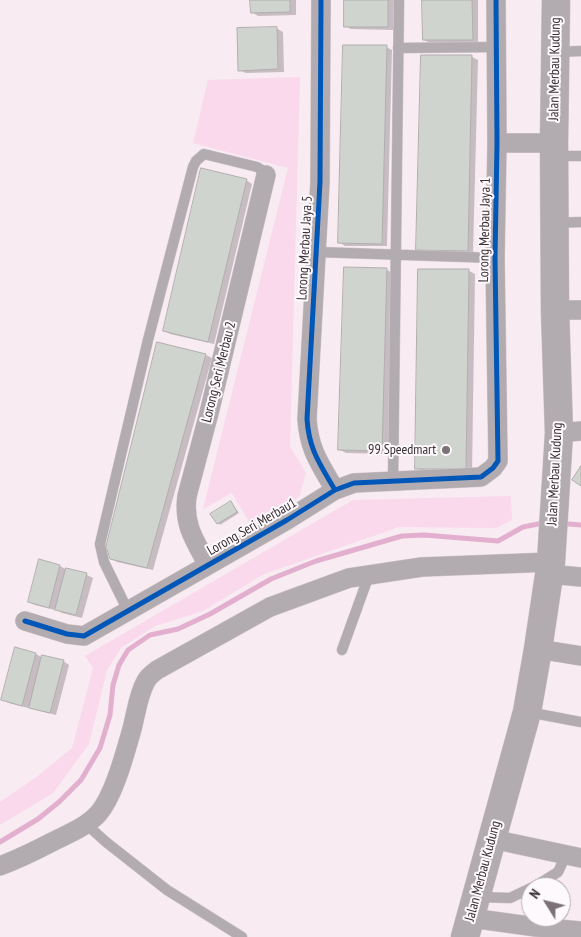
<!DOCTYPE html>
<style>
body{margin:0}
#map{position:relative;width:581px;height:937px;overflow:hidden;background:#f8ebf2;font-family:"PT Sans Narrow",sans-serif}
canvas{display:block}
.north{position:absolute;left:521px;top:877px;width:50px;height:50px;box-sizing:border-box;background:#fef9fc;border:1px solid #afa8ac;border-radius:50%;rotate:306deg;font-size:14px;font-weight:700;line-height:20px;text-align:center;color:#382f34}
.north::after{content:'';display:block;margin:auto;width:18px;height:22px;background:#7b7176;clip-path:polygon(50% 0,100% 100%,50% 72%,0 100%)}
</style>
<div id="map">
<canvas width="581" height="937"></canvas>
<div class="north">N</div>
</div>
<script>
const c = document.querySelector('canvas').getContext('2d');
c.lineJoin = 'round';
function fill(path, color) { c.fillStyle = color; c.fill(path, 'evenodd'); }
function stroke(path, color, width, dash) { c.strokeStyle = color; c.lineWidth = width; c.lineCap = dash ? 'butt' : 'round'; c.setLineDash(dash || []); c.stroke(path); }
function write(font, color, halo, rows, align = 'center') {
  c.font = font + ' "PT Sans Narrow",sans-serif'; c.lineWidth = 4; c.setLineDash([]); c.textBaseline = 'middle'; c.strokeStyle = halo; c.fillStyle = color; for (const [text, x, y, turn = 0] of rows) {
    c.save(); c.translate(x, y); c.rotate((+turn || 0) * Math.PI / 180); c.textAlign = isNaN(turn) ? turn : align; if (halo) c.strokeText(text, 0, 0); c.fillText(text, 0, 0); c.restore();
  }
}
const green = new Path2D(`
 M300 77 290 446 306 473 299 497 250 524 232 493 203 509 288 168 193 143 208 80Z
 M511 496 512 520 496 528 399 527 264 574 203 611 155 626 121 648 107 670 89 744 53 793 0 825V802L38 776 72 748 93 668 85 656 353 500Z`);
const shadow = new Path2D(`
 M252 0H296V15L258 16 252 12Z
 M346 0H394L393 30 351 29 345 26Z
 M423 0H478V43H430L424 40Z
 M276 28 283 32 284 72 246 73 239 70Z
 M386 47 392 50 387 246H345L339 242Z
 M472 57 478 60 473 253H424L418 249Z
 M246 180 252 184 214 344 170 334 164 330Z
 M345 269 387 270 393 273 388 454 346 453 339 449Z
 M419 270 469 271 475 274 472 472 422 471 416 468Z
 M206 355 212 358 153 570 117 562 111 558Z
 M231 502 239 513 220 525 212 514Z
 M60 566 67 570 87 575 93 578 82 618 62 613 55 608V610L35 605 29 602Z
 M16 649 36 654 43 658 63 661 69 665 56 715 36 710 29 706 28 708 9 703 3 700Z`);
const stream = new Path2D(`
 M569 524 581 525
 M0 842 38 819 59 802 81 780 100 748 110 715 113 685 119 665 128 650 150 635 178 629 210 614 271 579 316 561 402 536 424 535 498 541 523 527 543 523`);
const building = new Path2D(`
 M250 0H290V12L251 13Z
 M344 0H388V27H344Z
 M422 0H472L473 40H423Z
 M277 27 278 69 238 71 237 28Z
 M343 45H387L382 244 338 243Z
 M421 55H472L468 251 416 250Z
 M201 168 247 179 208 342 163 331Z
 M344 267 387 268 382 451 338 450Z
 M418 269H469L466 469H415Z
 M157 342 206 354 147 568 110 559 106 547Z
 M581 466V486L572 480Z
 M231 501 237 512 217 524 210 514Z
 M39 559 60 565 49 608 28 602Z
 M66 568 87 573 76 615 55 610Z
 M15 647 36 653 22 706 1 700Z
 M42 655 64 660 50 713 29 708Z`);
const lane = new Path2D(`
 M398 48 495 47
 M557 52 581 51
 M555 156H581
 M555 223 581 222
 M317 252 495 258
 M393 482 399 0
 M128 611 104 562 100 544 148 340 193 167 196 161 204 154 257 167 263 171 266 175
 M342 650 369 575
 M528 712 581 722
 M86 824 106 842 167 890 242 937
 M534 887 558 872 566 855
 M477 897 510 898 531 888`);
const street = new Path2D(`
 M321 0 320 182 307 419C309 450 320 464 335 490
 M497 143H554
 M555 310H581
 M559 433 581 431
 M208 565C195 541 183 525 187 496L209 413 266 175
 M549 574 581 577
 M25 621 67 634 84 636 287 520 335 490 354 483 481 477 493 468 498 461 495 258 497 143 496 0
 M538 649 581 656
 M492 839 581 858
 M0 866C18 859 35 851 52 842 68 834 86 827 98 814 114 796 125 753 132 729 136 714 138 695 146 681 148 677 153 673 157 670L270 607 349 578 422 567 551 562
 M471 918 536 927 581 931`);
const secondary = new Path2D(`
 M465 937 527 712 538 649 551 562 559 433 555 310 554 143 556 0`);
const cycleway = new Path2D(`
 M321 0 320 182 307 419C309 450 320 464 335 490
 M25 621 67 634 84 636 287 520 335 490 354 483 481 477 493 468 498 461 495 258 497 143 496 0`);
const markers = [
 [446,450,5,"#7b7176"]
];
const streetNames = [
 ["Jalan Merbau Kudung",555,69,-89],
 ["Lorong Merbau Jaya 1",485,230,-89],
 ["Lorong Merbau Jaya 5",305,248,-87],
 ["Lorong Seri Merbau 2",219,372,-76],
 ["Jalan Merbau Kudung",555,474,-87],
 ["Lorong Seri Merbau1",252,527,-30],
 ["Jalan Merbau Kudung",483,871,-75]
];
const poiNames = [
 ["99 Speedmart",436,450]
];
fill(green, '#f9d9eb');
fill(shadow, '#0003');
stroke(stream, '#e2b0ce', 5);
fill(building, '#cfd5ce');
stroke(building, '#b1aeaf', 1);
stroke(lane, '#d1c6cc', 11);
stroke(street, '#d1c6cc', 20);
stroke(secondary, '#d1c6cc', 29);
stroke(lane, '#b2acb0', 10);
stroke(street, '#b2acb0', 19);
stroke(secondary, '#b2abaf', 28);
stroke(cycleway, '#0057b8', 5);
for (const [x, y, r, color] of markers) { const dot = new Path2D(); dot.arc(x, y, r, 0, 2 * Math.PI); c.fillStyle = color; c.fill(dot); stroke(dot, '#fef9fc', 2); }
write('14px', '#382f34', '#fef9fc', streetNames);
write('14px', '#382f34', '#fef9fc', poiNames, 'right');
</script>
